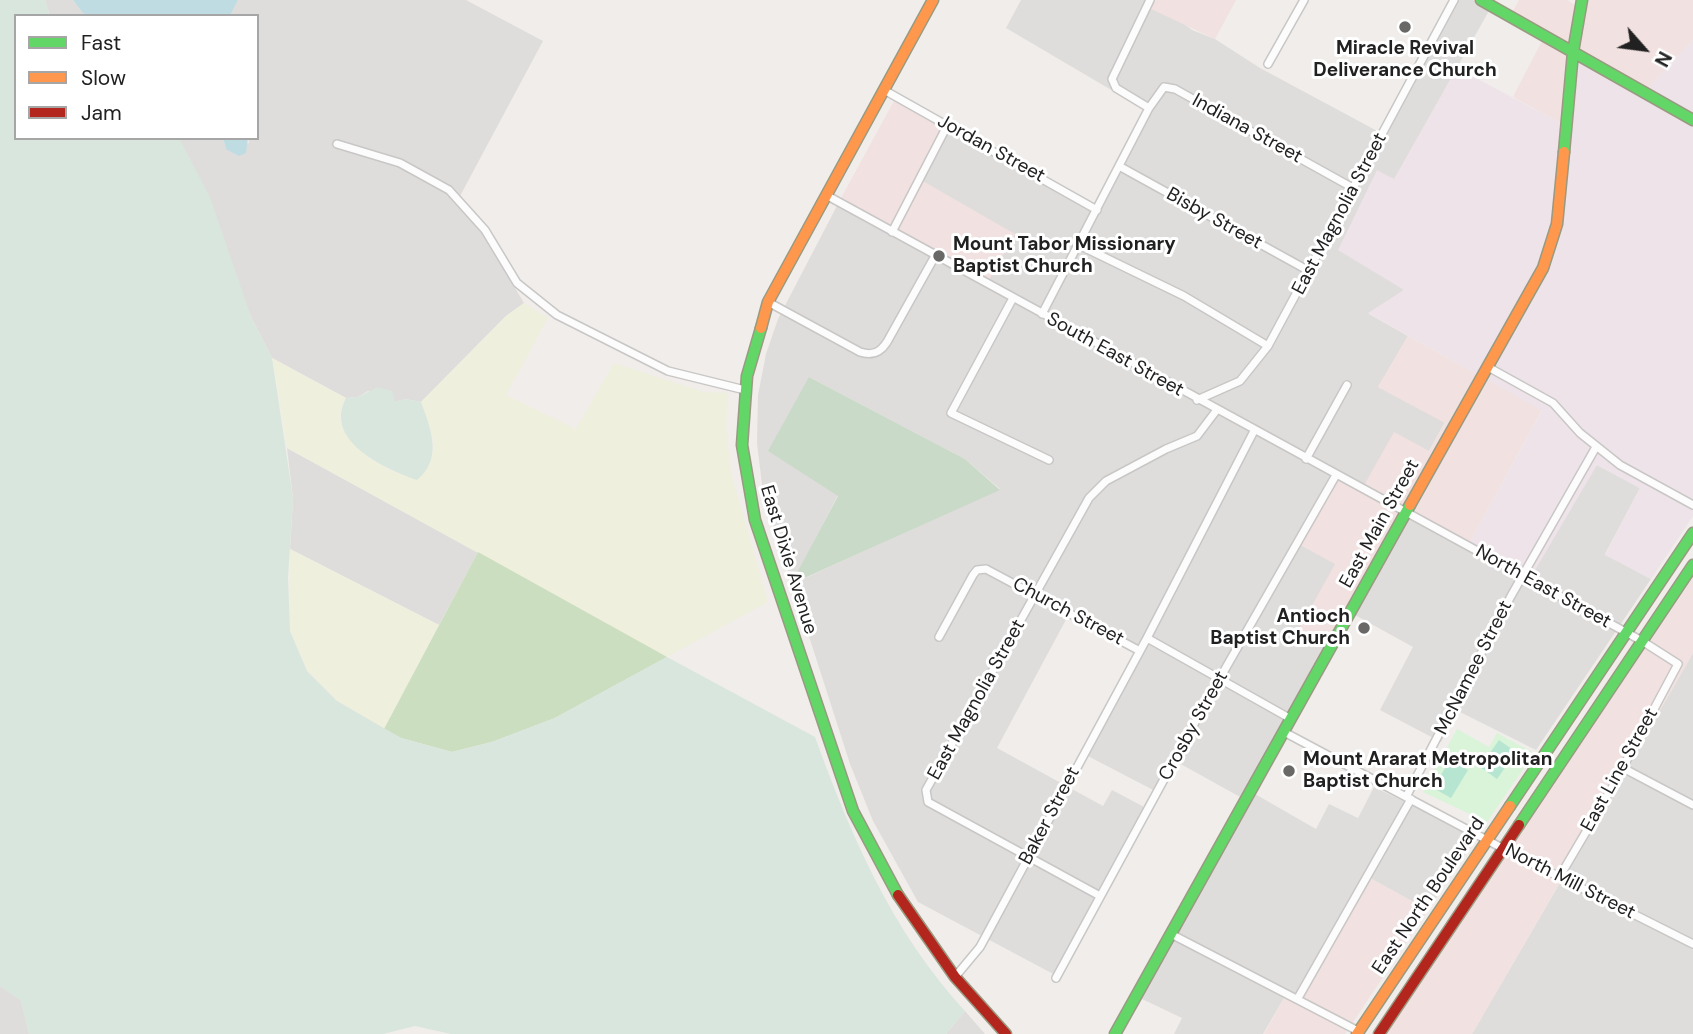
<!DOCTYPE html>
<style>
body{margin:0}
#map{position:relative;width:1693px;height:1034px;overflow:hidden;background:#f0edea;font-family:"DM Sans",sans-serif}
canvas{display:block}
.legend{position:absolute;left:14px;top:14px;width:245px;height:126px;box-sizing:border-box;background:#fff;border:2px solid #a6a6a6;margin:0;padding:9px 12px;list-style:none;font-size:21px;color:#212121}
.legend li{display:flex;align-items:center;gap:14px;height:35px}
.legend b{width:35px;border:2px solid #a6a6a6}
.north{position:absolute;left:1609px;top:14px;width:70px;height:70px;-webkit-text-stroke:5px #fff;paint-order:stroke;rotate:118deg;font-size:19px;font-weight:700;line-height:28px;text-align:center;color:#212121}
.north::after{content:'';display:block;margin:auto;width:24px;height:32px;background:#212121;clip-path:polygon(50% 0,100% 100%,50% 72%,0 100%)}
</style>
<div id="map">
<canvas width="1693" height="1034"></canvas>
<ul class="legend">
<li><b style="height:9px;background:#63d668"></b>Fast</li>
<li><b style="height:9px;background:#ff974d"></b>Slow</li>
<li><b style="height:9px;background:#b3261e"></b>Jam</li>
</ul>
<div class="north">N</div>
</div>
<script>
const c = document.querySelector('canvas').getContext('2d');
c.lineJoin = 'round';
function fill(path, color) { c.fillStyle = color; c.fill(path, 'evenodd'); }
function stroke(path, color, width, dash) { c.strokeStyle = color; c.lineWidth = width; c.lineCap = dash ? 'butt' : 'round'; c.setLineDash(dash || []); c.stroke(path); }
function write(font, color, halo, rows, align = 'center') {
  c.font = font + ' "DM Sans",sans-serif'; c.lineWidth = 6; c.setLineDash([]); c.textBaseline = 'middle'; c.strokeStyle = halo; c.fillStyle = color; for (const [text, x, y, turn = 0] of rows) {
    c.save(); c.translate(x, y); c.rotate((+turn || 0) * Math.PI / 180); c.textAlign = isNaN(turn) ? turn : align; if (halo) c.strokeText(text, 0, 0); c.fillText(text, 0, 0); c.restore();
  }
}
const residential = new Path2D(`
 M45 0H73L83 12 91 16H50Z
 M238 0H466L543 41 460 196 524 303 506 316 421 402 405 399 395 402 368 391 358 397 346 398 272 358 251 317 179 138H223L226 149 249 143 248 138H257V16H230Z
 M1021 0H1153L1192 30 1215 39 1260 68 1381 133 1455 0H1473L1490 9 1394 180 1378 171 1404 290 1369 314 1408 336 1378 387 1445 422 1429 451 1362 489 1299 544 1336 564 1300 629 1328 645 1242 798 1177 762 1159 793 1082 753 1137 652 1068 616 997 748 1103 806 1112 790 1150 810 1057 976 918 902 873 821 850 764 763 493 757 443 758 395 766 354 778 319 840 200 921 180 946 129 1097 208 1147 111 1006 28ZM809 377 965 459 1000 489 792 584 838 495Z
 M287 448 478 552 439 625 290 549 293 498Z
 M1597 465 1640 488 1605 554 1651 579 1536 750 1458 711 1441 742 1380 710 1413 647 1355 615 1410 515 1467 547Z
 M1693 653V1034H1472L1568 869Z
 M1374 787 1477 837 1428 910 1368 877 1302 1001 1287 993 1263 1034H1174L1182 1018 1140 998 1255 794 1316 829 1329 804 1358 818Z
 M0 986 21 1000 29 1034H0Z
 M965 1011 985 1034H946Z`);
const commercial = new Path2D(`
 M1153 0H1236L1215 39 1149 8Z
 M1519 0H1567L1575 5 1570 45 1512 13Z
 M1587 0H1693V40L1647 89 1578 50Z
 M1543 39 1569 54 1562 124 1513 97Z
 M894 101 946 129 921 180 1015 234 989 280 840 200Z
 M1408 336 1478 375 1328 645 1299 629 1335 564 1299 544 1337 475 1362 489 1394 432 1429 451 1445 423 1378 387Z
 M1486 379 1542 410 1467 547 1410 515Z
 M1693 578V653L1472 1034H1385Z
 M1368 877 1428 910 1345 1034H1264L1287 993 1302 1001Z`);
const industrial = new Path2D(`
 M1693 40V115L1647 89Z
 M1577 59 1693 124V516L1651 579 1605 555 1640 488 1597 465 1531 577 1467 547 1542 411 1486 379 1547 271 1556 248 1561 225Z
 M1457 68 1562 124 1552 223 1539 266 1478 375 1368 313 1404 290 1338 250 1377 170 1394 179Z`);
const farmland = new Path2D(`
 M524 303 548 318 506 395 576 429 614 363 704 392 728 393 726 427 731 473 768 602 667 657 287 448 272 358 346 398 341 408 340 421 369 458 397 473 434 452 433 438 421 402 506 316Z
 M290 549 439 625 384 729 337 701 307 670 290 631Z`);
const forest = new Path2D(`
 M478 552 651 648 667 657 555 718 492 742 452 752 401 738 384 729Z`);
const wetland = new Path2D(`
 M0 0H45L50 16H16V138H179L210 197 251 317 272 358 293 498 288 577 290 631 307 671 337 701 401 738 452 752 492 742 555 718 667 657 815 737C851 836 892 932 965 1011L946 1034H451L415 1026 383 1034H29L21 1001 0 986Z
 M378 387 392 391 395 402 405 399 421 402C431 429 443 459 417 480 385 469 323 441 346 398L358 397Z`);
const cemetery = new Path2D(`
 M809 377 965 459 1000 490 791 584 838 496 768 451Z`);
const park = new Path2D(`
 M1457 729 1489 747 1497 733 1534 753 1487 822 1423 792Z`);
const pitch = new Path2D(`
 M1499 740 1516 752 1497 779 1480 767Z
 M1450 760 1468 770 1451 798 1433 788Z`);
const water = new Path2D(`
 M73 0H238L230 16H91L83 13Z
 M223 138H248L246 153 239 156 226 149Z`);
const street = new Path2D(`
 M1268 64 1304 0
 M884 90 1097 210
 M1149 108 1116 88 1112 79 1150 0
 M337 144 400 163 449 190 485 230 517 283 557 315 668 371 745 390
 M1119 166 1309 271
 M826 195 1642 641 1678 664 1613 786 1560 876
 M892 232 947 126
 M1079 245 1184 296 1268 346
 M1013 298 951 413 1049 460
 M768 302 860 352C872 356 880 353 887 342L935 256
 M1042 314 1149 108 1164 87 1175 89 1353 188
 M1488 367 1553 403 1580 433 1620 465 1693 505
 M1197 400 1240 381 1268 346 1454 0
 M1306 459 1347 385
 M939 637 973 575 977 570 986 569 1140 651
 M1147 638 1291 719
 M1284 732 1502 848 1693 944
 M1623 768 1693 805
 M1406 797 1511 596 1596 447
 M1100 896 928 802 926 790 1089 498 1106 481 1166 449 1197 436 1216 411
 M1171 934 1360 1032
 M955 977 980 947 1147 638 1254 431
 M1056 978 1200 713 1336 475
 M1298 998 1411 799`);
const fast = new Path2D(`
 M1481 0 1693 120
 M1564 152 1573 52 1582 0
 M761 328 747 376 742 445 755 520 853 811 898 895
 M1510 806 1693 533
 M1519 825 1693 565
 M1115 1034 1410 505`);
const slow = new Path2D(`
 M761 328 768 302 933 0
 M1410 505 1543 268 1557 224 1564 152
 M1357 1034 1510 806`);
const jam = new Path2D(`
 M898 895 955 977 1006 1034
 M1379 1034 1519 825`);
const markers = [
 [1405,27,7,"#696867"],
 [939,256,7,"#696867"],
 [1364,628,7,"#696867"],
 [1289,771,7,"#696867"]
];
const poiNames = [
 ["Miracle Revival",1405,49,"center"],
 ["Deliverance Church",1405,71,"center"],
 ["Mount Tabor Missionary",953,245],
 ["Baptist Church",953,267],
 ["Antioch",1350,617,"right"],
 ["Baptist Church",1350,639,"right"],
 ["Mount Ararat Metropolitan",1303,760],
 ["Baptist Church",1303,782]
];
const streetNames = [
 ["Indiana Street",1247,129,29],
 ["Jordan Street",991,149,29],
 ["East Magnolia Street",1340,214,-62],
 ["Bisby Street",1214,219,29],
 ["South East Street",1115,355,29],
 ["East Main Street",1380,524,-61],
 ["East Dixie Avenue",788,560,73],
 ["North East Street",1543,587,29],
 ["Church Street",1068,612,28],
 ["McNamee Street",1474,668,-63],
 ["East Magnolia Street",977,700,-61],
 ["Crosby Street",1194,726,-61],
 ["East Line Street",1620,770,-61],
 ["Baker Street",1050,816,-62],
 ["North Mill Street",1570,882,27],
 ["East North Boulevard",1429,896,-56]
];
fill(residential, '#dfdddb');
fill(commercial, '#f1e1e0');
fill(industrial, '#ede3e9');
fill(farmland, '#efefde');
fill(forest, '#cbdebf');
fill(wetland, '#d8e6dd');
fill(cemetery, '#c9dac8');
fill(park, '#d9f4d8');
fill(pitch, '#b6e6d1');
fill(water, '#bedce2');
stroke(street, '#c8c7c6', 10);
stroke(fast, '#999a81', 13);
stroke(slow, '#999a81', 13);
stroke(jam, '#999a81', 13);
stroke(street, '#fdfcfc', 7);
stroke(fast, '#63d668', 10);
stroke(slow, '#ff974d', 10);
stroke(jam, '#b3261e', 10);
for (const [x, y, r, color] of markers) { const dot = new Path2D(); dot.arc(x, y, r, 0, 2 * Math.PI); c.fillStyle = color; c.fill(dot); stroke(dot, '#fff', 2.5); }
write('bold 19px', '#212121', '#fff', poiNames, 'left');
write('19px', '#212121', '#fff', streetNames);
</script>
